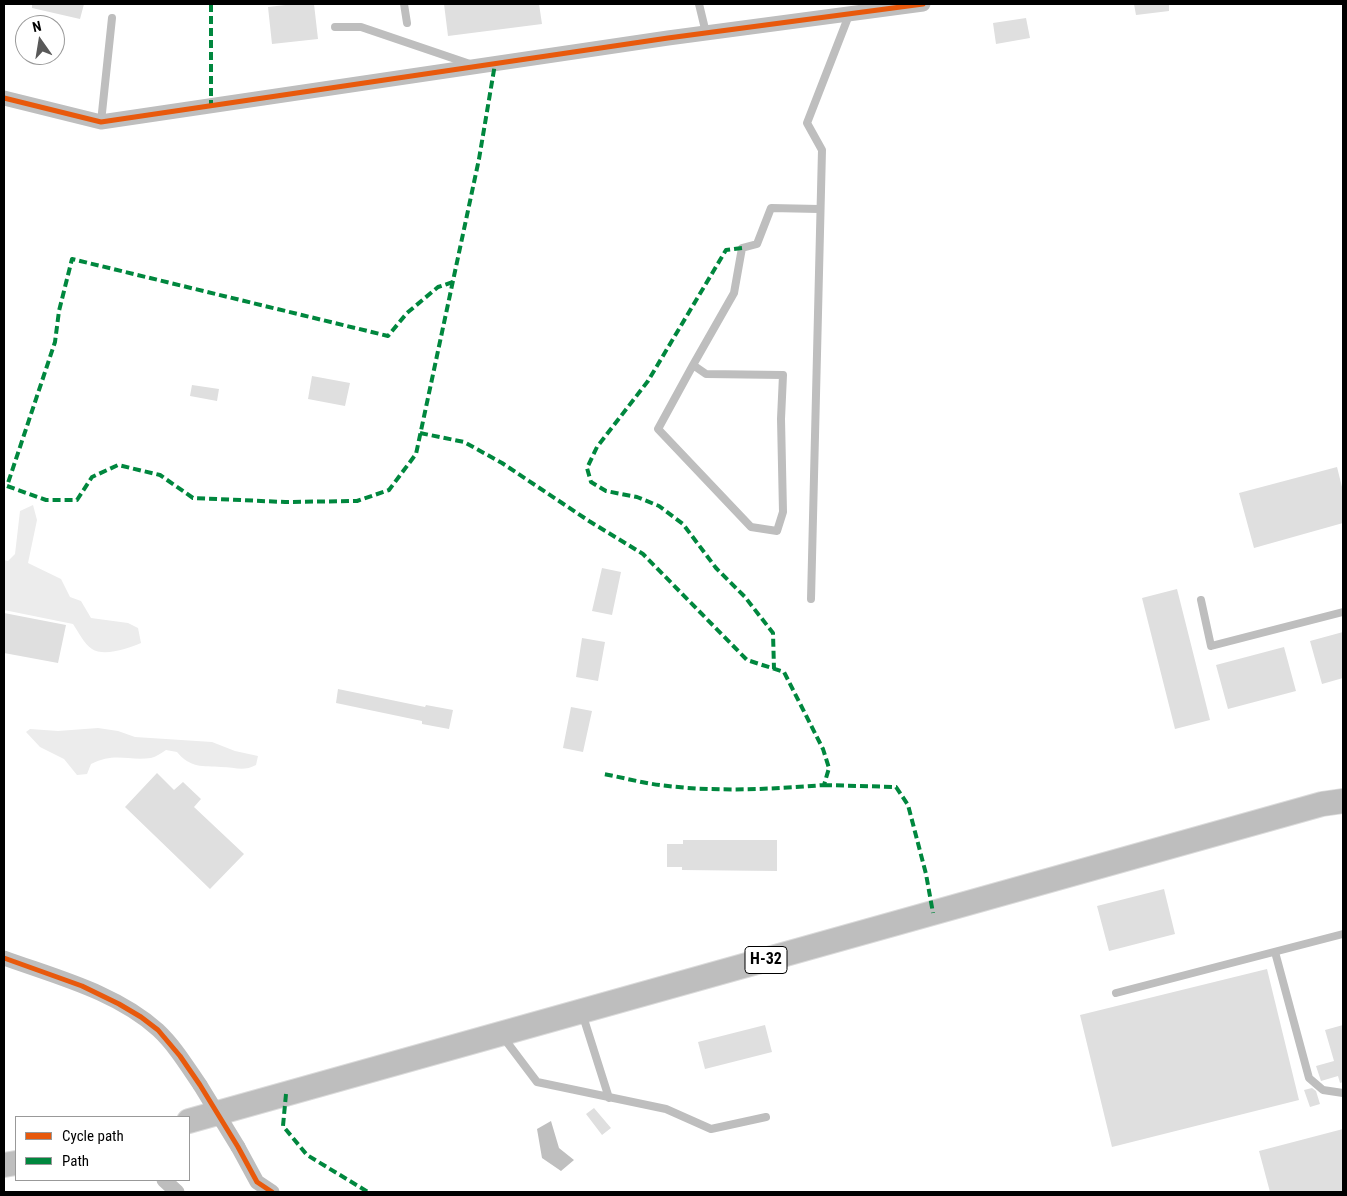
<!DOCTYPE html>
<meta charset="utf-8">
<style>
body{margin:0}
#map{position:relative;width:1347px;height:1196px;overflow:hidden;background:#fff;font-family:"Roboto Condensed",sans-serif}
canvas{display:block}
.frame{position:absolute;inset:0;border:5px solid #000;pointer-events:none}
.legend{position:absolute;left:15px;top:1116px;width:175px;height:65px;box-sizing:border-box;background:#fff;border:1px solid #999;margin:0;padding:6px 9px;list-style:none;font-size:15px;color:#000}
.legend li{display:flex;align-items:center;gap:10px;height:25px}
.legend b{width:25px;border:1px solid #999}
.north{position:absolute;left:15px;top:15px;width:50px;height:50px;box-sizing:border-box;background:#fff;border:1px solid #999;border-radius:50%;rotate:347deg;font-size:14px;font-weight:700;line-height:20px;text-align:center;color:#000}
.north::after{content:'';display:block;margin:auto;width:18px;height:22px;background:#595959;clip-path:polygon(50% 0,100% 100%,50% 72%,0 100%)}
</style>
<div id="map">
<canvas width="1347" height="1196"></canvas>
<div class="frame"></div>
<ul class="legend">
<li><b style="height:6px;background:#e8590c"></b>Cycle path</li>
<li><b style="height:6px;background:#00873e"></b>Path</li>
</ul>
<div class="north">N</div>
</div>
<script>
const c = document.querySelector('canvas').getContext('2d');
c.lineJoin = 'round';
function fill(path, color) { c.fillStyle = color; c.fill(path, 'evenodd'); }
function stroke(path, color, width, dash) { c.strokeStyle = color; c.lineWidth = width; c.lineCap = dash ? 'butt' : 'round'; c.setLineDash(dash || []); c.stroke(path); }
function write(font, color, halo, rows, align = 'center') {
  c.font = font + ' "Roboto Condensed",sans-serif'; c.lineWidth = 4; c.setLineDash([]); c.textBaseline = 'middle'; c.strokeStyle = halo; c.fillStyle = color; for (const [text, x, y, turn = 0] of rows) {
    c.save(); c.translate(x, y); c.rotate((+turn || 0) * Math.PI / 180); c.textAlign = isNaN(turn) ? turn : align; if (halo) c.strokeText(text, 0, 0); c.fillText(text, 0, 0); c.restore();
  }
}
const green = new Path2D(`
 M33 505 37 520 28 563 61 579 70 597 81 601 91 618 128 623 138 628 141 643C129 648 104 657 92 649 84 644 78 631 73 624L4 610V560L8 561 15 554 20 511Z
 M98 728 118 731 135 737 212 742 235 751 258 756 256 765C243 772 235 767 221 767 203 766 190 768 177 752L166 750C161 753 156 757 151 758 127 761 115 752 91 764L87 774 77 775 64 759 40 747 26 732 30 729 58 731Z`);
const water = new Path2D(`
 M551 1121 559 1148 574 1160 561 1171 542 1158 537 1129Z`);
const building = new Path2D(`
 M32 4H84L80 19 32 8Z
 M294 4H314L318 39 272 44 268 7Z
 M444 4H539L542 24 448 36Z
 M1134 4H1169V11L1136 15Z
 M1026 18 1030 38 996 44 993 23Z
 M312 376 350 383 345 406 308 399Z
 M192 385 219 389 217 401 190 396Z
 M1337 467 1343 491V523L1254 548 1239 493Z
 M602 568 621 572 612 615 592 611Z
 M1177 589 1210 720 1175 729 1142 598Z
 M4 613 66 625 58 663 4 653Z
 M1343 632V678L1322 684 1310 641Z
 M582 638 605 642 598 681 576 677Z
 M1284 647 1296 691 1228 709 1216 665Z
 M338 689 425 707 426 705 453 710 449 729 422 724V721L336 703Z
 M571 707 592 711 583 752 563 748Z
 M157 773 174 790 183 782 201 799 194 807 244 854 210 889 125 807Z
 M683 840H777V871L682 870V867H667V844H683Z
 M1164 889 1175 934 1109 951 1097 906Z
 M1267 969 1299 1100 1112 1147 1080 1015Z
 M765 1025 772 1052 705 1069 698 1042Z
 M1343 1025V1082L1340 1083 1338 1076 1321 1081 1316 1066 1334 1061 1325 1030Z
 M1312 1088 1316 1091 1320 1104 1310 1107 1304 1090Z
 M594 1108 611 1128 602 1135 586 1114Z
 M1343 1129V1192H1270L1259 1151Z`);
const lane = new Path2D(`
 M404 4 407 23
 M699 4 706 33
 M335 27H361L470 64
 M101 122 112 18
 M693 365 658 429 751 527 777 531 783 512 781 419 783 375 706 374 693 365 734 293 742 248 757 244 771 208 819 209
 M811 599 822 150 807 123 849 15
 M1201 600 1211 646 1343 612
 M1275 952 1309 1078 1323 1090 1343 1093
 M1116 993 1343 934
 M582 1013 609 1098
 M503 1037 537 1082 666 1109 711 1129 766 1117`);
const street = new Path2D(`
 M4 98 101 122 668 38 923 4
 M4 958C56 977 116 992 158 1030 175 1046 187 1066 200 1085
 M238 1147 257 1182 272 1192
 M164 1180 177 1192`);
const primary = new Path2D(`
 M189 1121 1322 804 1343 801
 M4 1165 16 1163`);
const streetBridge = new Path2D(`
 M200 1085 238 1147`);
const quiet = new Path2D(`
 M211 4V105
 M742 248 726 250 648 381 597 447 587 468 591 482 606 491 637 497 659 506 683 524 716 568 745 597 773 633 774 669
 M453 282 438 287 407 313 388 336 72 259 59 311 55 342 7 486 46 500H77L92 477 118 465 160 475 193 498 285 502 357 501 389 490 416 454 479 159 495 64
 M420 433 464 442 502 463 589 521 643 554 747 660 784 672 823 749 829 768 824 785C774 789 718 792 668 786 646 784 625 778 604 774
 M824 785 896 787 908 805 926 874 933 913
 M286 1094 283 1126 307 1155 368 1192`);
const cycleway = new Path2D(`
 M4 98 101 122 668 38 923 4
 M4 958 82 986 119 1004 141 1017 158 1030 180 1056 200 1085 238 1147 257 1182 272 1192`);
const shields = [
 [766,960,42]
];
const shieldNames = [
 ["Н-32",766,960]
];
fill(green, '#ececec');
fill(water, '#bfbfbf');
fill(building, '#dfdfdf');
stroke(primary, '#dbdbdb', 26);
stroke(lane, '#bebebe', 8);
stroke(street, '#bebebe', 15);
stroke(primary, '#bebebe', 24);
stroke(streetBridge, '#bebebe', 15);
stroke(quiet, '#00873e', 4, [8, 4]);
stroke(cycleway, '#e8590c', 5);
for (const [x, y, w] of shields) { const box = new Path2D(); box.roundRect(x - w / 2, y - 13.5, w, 27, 4); c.fillStyle = '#fff'; c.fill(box); stroke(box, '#000', 1); }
write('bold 16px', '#000', null, shieldNames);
</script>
